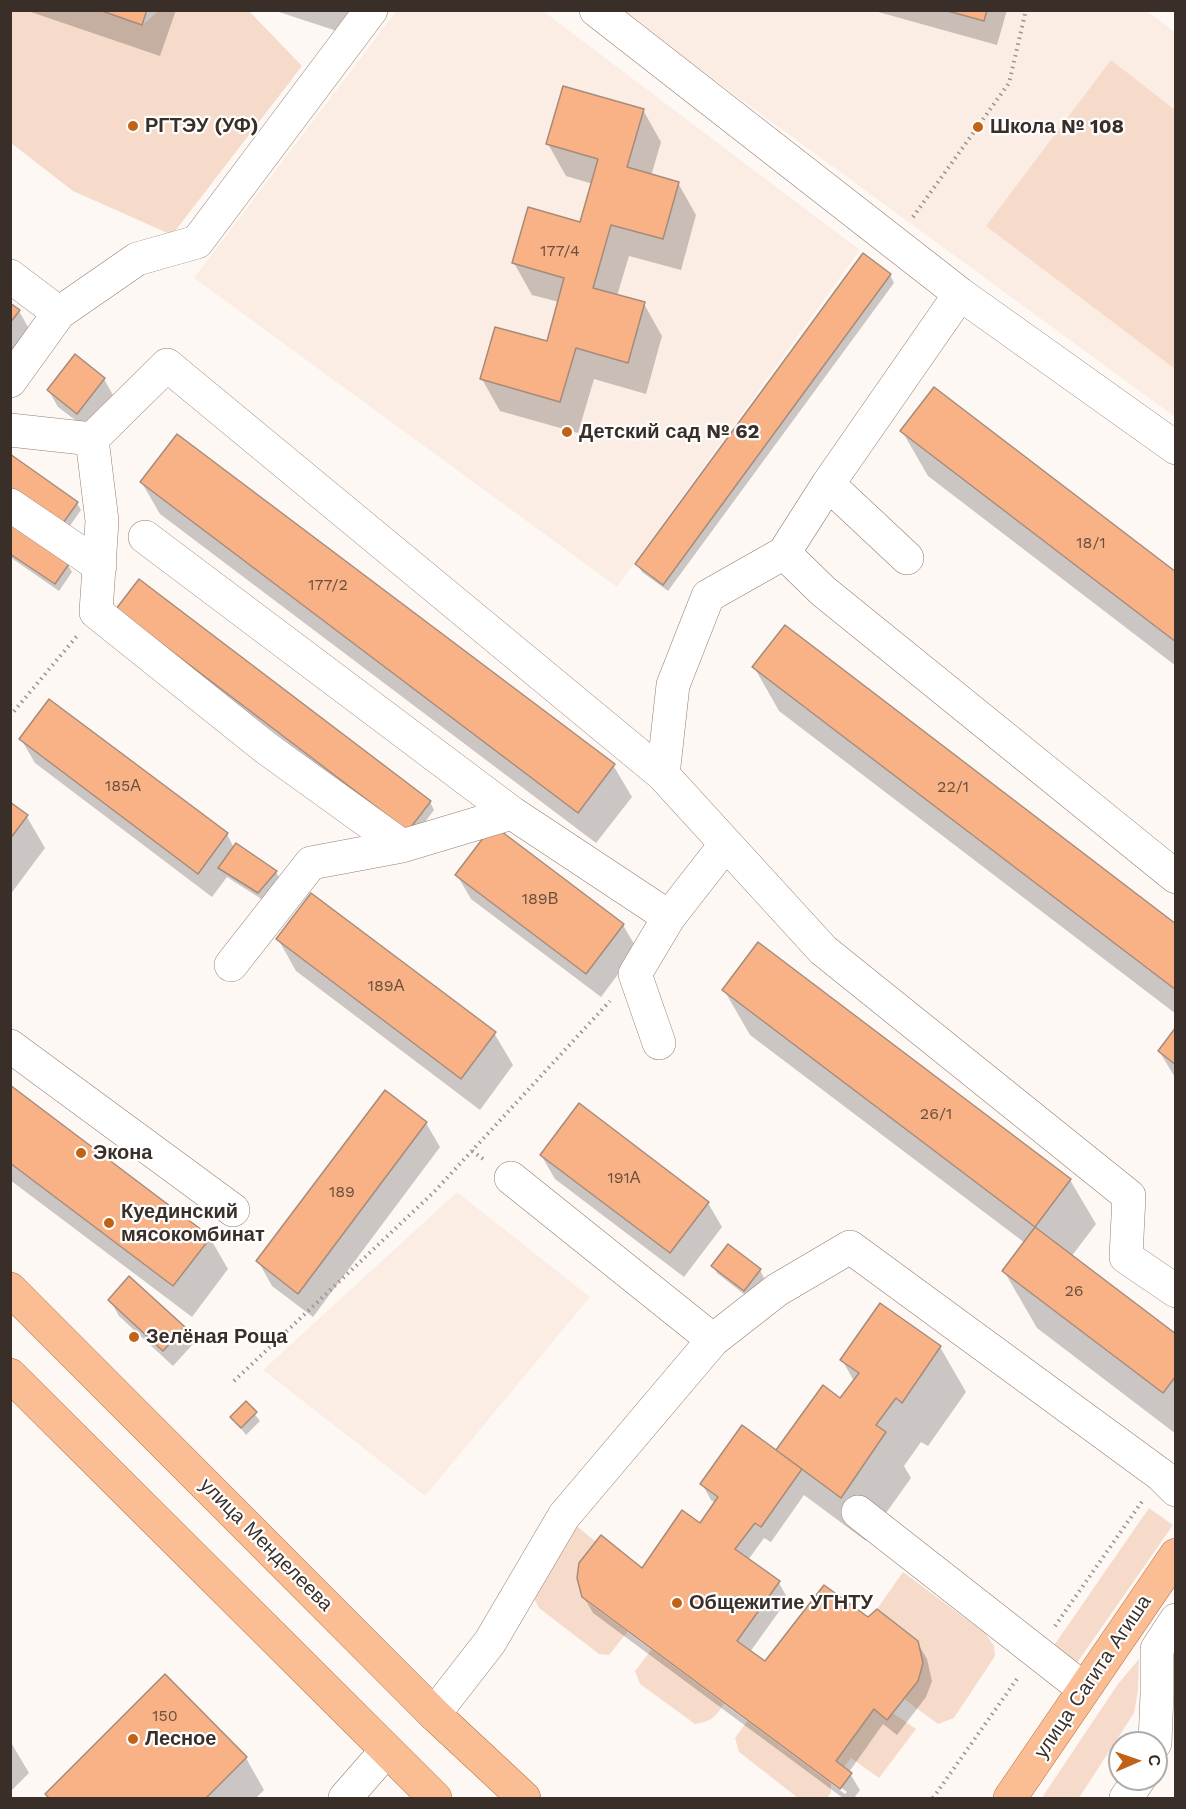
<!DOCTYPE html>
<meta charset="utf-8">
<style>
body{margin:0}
#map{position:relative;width:1186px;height:1809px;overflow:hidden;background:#fef8f5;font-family:"Work Sans",sans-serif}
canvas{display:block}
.frame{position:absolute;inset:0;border:12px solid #3a2f28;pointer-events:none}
.north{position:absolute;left:1108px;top:1731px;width:60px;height:60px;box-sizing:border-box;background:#fff;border:2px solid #b0aca9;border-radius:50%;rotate:88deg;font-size:16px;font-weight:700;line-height:24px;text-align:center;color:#3a2f28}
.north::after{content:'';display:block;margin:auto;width:21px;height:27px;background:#c06316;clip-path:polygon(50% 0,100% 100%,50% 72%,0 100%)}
</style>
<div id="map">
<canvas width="1186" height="1809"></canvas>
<div class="frame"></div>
<div class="north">С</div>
</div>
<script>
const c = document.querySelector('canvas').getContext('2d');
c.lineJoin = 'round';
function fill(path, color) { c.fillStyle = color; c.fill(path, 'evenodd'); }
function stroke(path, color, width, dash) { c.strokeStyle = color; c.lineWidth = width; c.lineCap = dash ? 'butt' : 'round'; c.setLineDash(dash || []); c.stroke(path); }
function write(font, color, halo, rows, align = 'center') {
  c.font = font + ' "Work Sans",sans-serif'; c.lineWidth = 4.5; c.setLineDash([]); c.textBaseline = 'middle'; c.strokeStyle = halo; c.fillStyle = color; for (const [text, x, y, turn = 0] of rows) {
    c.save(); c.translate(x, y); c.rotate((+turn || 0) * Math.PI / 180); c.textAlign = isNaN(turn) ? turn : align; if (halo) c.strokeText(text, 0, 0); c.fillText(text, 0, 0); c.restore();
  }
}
const built = new Path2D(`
 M397 10 543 11 860 250 617 587 194 278Z
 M620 11H1147L1175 32V417Z
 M457 1192 590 1297 425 1496 263 1370Z`);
const green = new Path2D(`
 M10 11H99L142 25 159 11H249L302 66 172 235 73 191 11 143Z
 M1111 60 1175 110V369L986 226Z
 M1149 1508 1173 1525 1072 1670 1048 1654Z
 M578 1527 596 1542 579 1563 577 1578 582 1597 628 1631 609 1655 599 1654 539 1608 532 1595 564 1533Z
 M903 1572 985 1633 994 1646 995 1656 954 1718 938 1724 904 1699C922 1675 925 1671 918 1641L877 1609Z
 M652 1649 724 1703C717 1716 711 1722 695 1724L640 1684 635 1671Z
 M1139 1659 1138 1690 1134 1713 1079 1798H1044L1043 1796 1118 1684Z
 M874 1709 887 1720 893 1713 916 1729 879 1778 851 1758 844 1767 836 1761Z
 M748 1720 831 1781V1792L827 1798H798L739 1752 735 1738Z`);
const shadow = new Path2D(`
 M25 10H176L160 56Z
 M273 10H376L355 37Z
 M871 10H1007L997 45Z
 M643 110 661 142 651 176 678 183 696 215 681 270 629 256 617 296 644 304 662 336 646 394 594 379 578 433 500 411 482 379 548 343 559 302 532 295 514 263 581 224 593 184 566 176 548 144Z
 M890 275 894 283 668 591 642 572 637 564Z
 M10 304 19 311 37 343 10 379Z
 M104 379 113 395 87 429 58 407 49 391Z
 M902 431 1176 574V666L928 476Z
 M142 483 613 765 632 797 596 843 160 514Z
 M10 495 77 503 81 510 65 533Z
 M10 525 68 565 72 572 59 591 10 557Z
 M122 617 430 802 434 810 413 838Z
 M754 667 1176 926V1014L779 711Z
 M21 739 227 834 234 848 276 872 280 879 263 900 227 877 212 897 35 763Z
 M10 804 27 817 45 848 10 895Z
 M457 875 623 925 637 949 601 997 471 899Z
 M278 939 494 1033 513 1065 480 1110 296 971Z
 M724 990 1070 1180 1096 1224 1071 1257 1176 1335V1434L1037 1328 1004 1271 1025 1243 750 1035Z
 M1176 1030V1079L1159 1051Z
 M10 1087 210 1238 228 1269 192 1317 10 1180Z
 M385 1092 426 1123 440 1147 313 1317 272 1286 258 1261Z
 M541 1155 708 1203 722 1227 684 1277 555 1179Z
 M728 1246 760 1270 764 1278 749 1298 717 1273 713 1266Z
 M110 1300 183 1328 193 1344 173 1366 119 1316Z
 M880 1305 940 1347 966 1392 928 1446 921 1442 904 1466 911 1478 866 1541 804 1495 771 1542 764 1538 748 1560 779 1583 788 1599 750 1652 765 1664 869 1619 917 1642 927 1659 932 1681 926 1697 897 1735 883 1724 849 1772 860 1790 854 1798H843L593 1613 583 1596 642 1570 700 1525 715 1503 711 1500 702 1484 777 1453 840 1400 854 1381 842 1360ZM587 1599 847 1792 845 1794 587 1602Z
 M246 1403 260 1421 246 1435 232 1417Z
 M165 1677 246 1758 264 1790 256 1798H49L47 1794Z
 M10 1741 29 1773 10 1792Z`);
const building = new Path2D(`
 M99 10H147L142 25Z
 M944 10H987L984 21Z
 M563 86 644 109 627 167 679 182 663 239 611 225 593 288 645 302 628 363 576 348 560 402 480 379 495 327 547 341 564 278 512 263 528 207 580 222 598 159 546 144Z
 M863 253 891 274 663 585 635 564Z
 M10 303 20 310 10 323Z
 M75 354 105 378 77 414 47 390Z
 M934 387 1176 572V642L900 431Z
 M177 434 615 764 578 813 140 482Z
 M10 454 78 502 61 526 10 491Z
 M10 523 69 564 55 584 10 554Z
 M139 579 431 801 408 831 116 609Z
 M785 625 1176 924V990L752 667Z
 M49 699 228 833 198 874 19 739Z
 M10 802 28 815 10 839Z
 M493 825 624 924 586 974 455 875Z
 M236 843 277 871 258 893 218 868Z
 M311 893 496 1032 461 1079 276 939Z
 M758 942 1071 1179 1035 1227 722 990Z
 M1176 1027V1065L1158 1051Z
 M10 1085 211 1237 173 1286 10 1163Z
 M385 1090 427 1122 298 1294 256 1261Z
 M579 1103 709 1202 670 1253 540 1155Z
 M1035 1227 1176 1334V1376L1163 1393 1002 1271Z
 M728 1244 761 1269 744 1291 711 1266Z
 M129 1276 185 1327 163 1351 108 1300Z
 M880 1303 941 1346 902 1403 896 1398 876 1425 886 1432 841 1498 776 1450 823 1385 840 1398 859 1373 840 1360Z
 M246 1401 257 1412 241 1428 230 1417Z
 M742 1425 802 1469 761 1527 755 1523 735 1549 780 1581 737 1641 765 1661 824 1585 868 1617 877 1609 918 1641 923 1663 918 1681 887 1720 874 1709 836 1761 852 1773 840 1789 582 1597 577 1578 579 1563 601 1535 642 1568 682 1510 700 1523 718 1497 700 1484Z
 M165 1674 247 1757 206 1798H49L45 1794Z`);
const path = new Path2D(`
 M913 217 1009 83 1026 10
 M10 716 77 636
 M472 1151 486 1161
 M234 1381 434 1192 610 1001
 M1055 1626 1143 1500
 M933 1798 1019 1676`);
const minor = new Path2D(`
 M596 10 960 294 1176 448
 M10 276 59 313 10 381
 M960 294 828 484 784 553 823 591 1176 877
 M59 313 137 259 197 242 371 10
 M10 430 92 439 167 365 663 775 823 950 1129 1196 1126 1257 1176 1291
 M92 439 102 521 96 612 266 748 402 846 512 813 669 917 726 844
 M828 484 907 558
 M10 505 100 566
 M145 537 512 813
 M663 775 673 685 708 596 784 553
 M231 965 311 863 402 846
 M659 1043 635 974 669 917
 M10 1046 233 1210
 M511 1178 713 1340
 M858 1512 1084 1689
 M434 1714 490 1642 564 1516 713 1340 777 1290 850 1247 1161 1475 1176 1490
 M1155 1743 1157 1694V1649L1176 1620
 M345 1798 386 1751
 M1126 1798 1139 1779`);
const major = new Path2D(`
 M10 1289 434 1714 524 1798
 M10 1375 435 1798
 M1010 1798 1176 1555`);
const markers = [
 [133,126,6,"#c06316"],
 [978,127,6,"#c06316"],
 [567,432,6,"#c06316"],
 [81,1153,6,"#c06316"],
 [109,1223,6,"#c06316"],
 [134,1337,6,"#c06316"],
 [677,1603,6,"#c06316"],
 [133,1739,6,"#c06316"]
];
const numberNames = [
 ["177/4",560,251],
 ["18/1",1091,543],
 ["177/2",328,585],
 ["185А",123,786],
 ["22/1",953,787],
 ["189В",540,899],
 ["189А",386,986],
 ["26/1",936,1114],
 ["191А",624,1178],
 ["189",342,1192],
 ["26",1074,1291],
 ["150",165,1716]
];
const poiNames = [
 ["РГТЭУ (УФ)",145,126],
 ["Школа № 108",990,127],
 ["Детский сад № 62",579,432],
 ["Экона",93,1153],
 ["Куединский",121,1212],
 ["мясокомбинат",121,1235],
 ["Зелёная Роща",146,1337],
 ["Общежитие УГНТУ",689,1603],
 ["Лесное",145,1739]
];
const streetNames = [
 ["улица Менделеева",266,1545,45],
 ["улица Сагита Агиша",1093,1677,-56]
];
fill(built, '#fcede4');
fill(green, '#f7dbca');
fill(shadow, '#0003');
fill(building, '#f8b285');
stroke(building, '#a68b7b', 1.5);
stroke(minor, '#977c6d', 34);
stroke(major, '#b67040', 34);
stroke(path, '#9b928d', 4, [1.5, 4.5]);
stroke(minor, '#fff', 33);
stroke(major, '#fbbe94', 33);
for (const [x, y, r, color] of markers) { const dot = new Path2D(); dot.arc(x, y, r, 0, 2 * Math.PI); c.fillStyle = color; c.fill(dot); stroke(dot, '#fff', 2); }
write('16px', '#6a503f', null, numberNames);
write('bold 20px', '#3a2f28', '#fff', poiNames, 'left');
write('20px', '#3a2f28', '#fff', streetNames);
</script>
